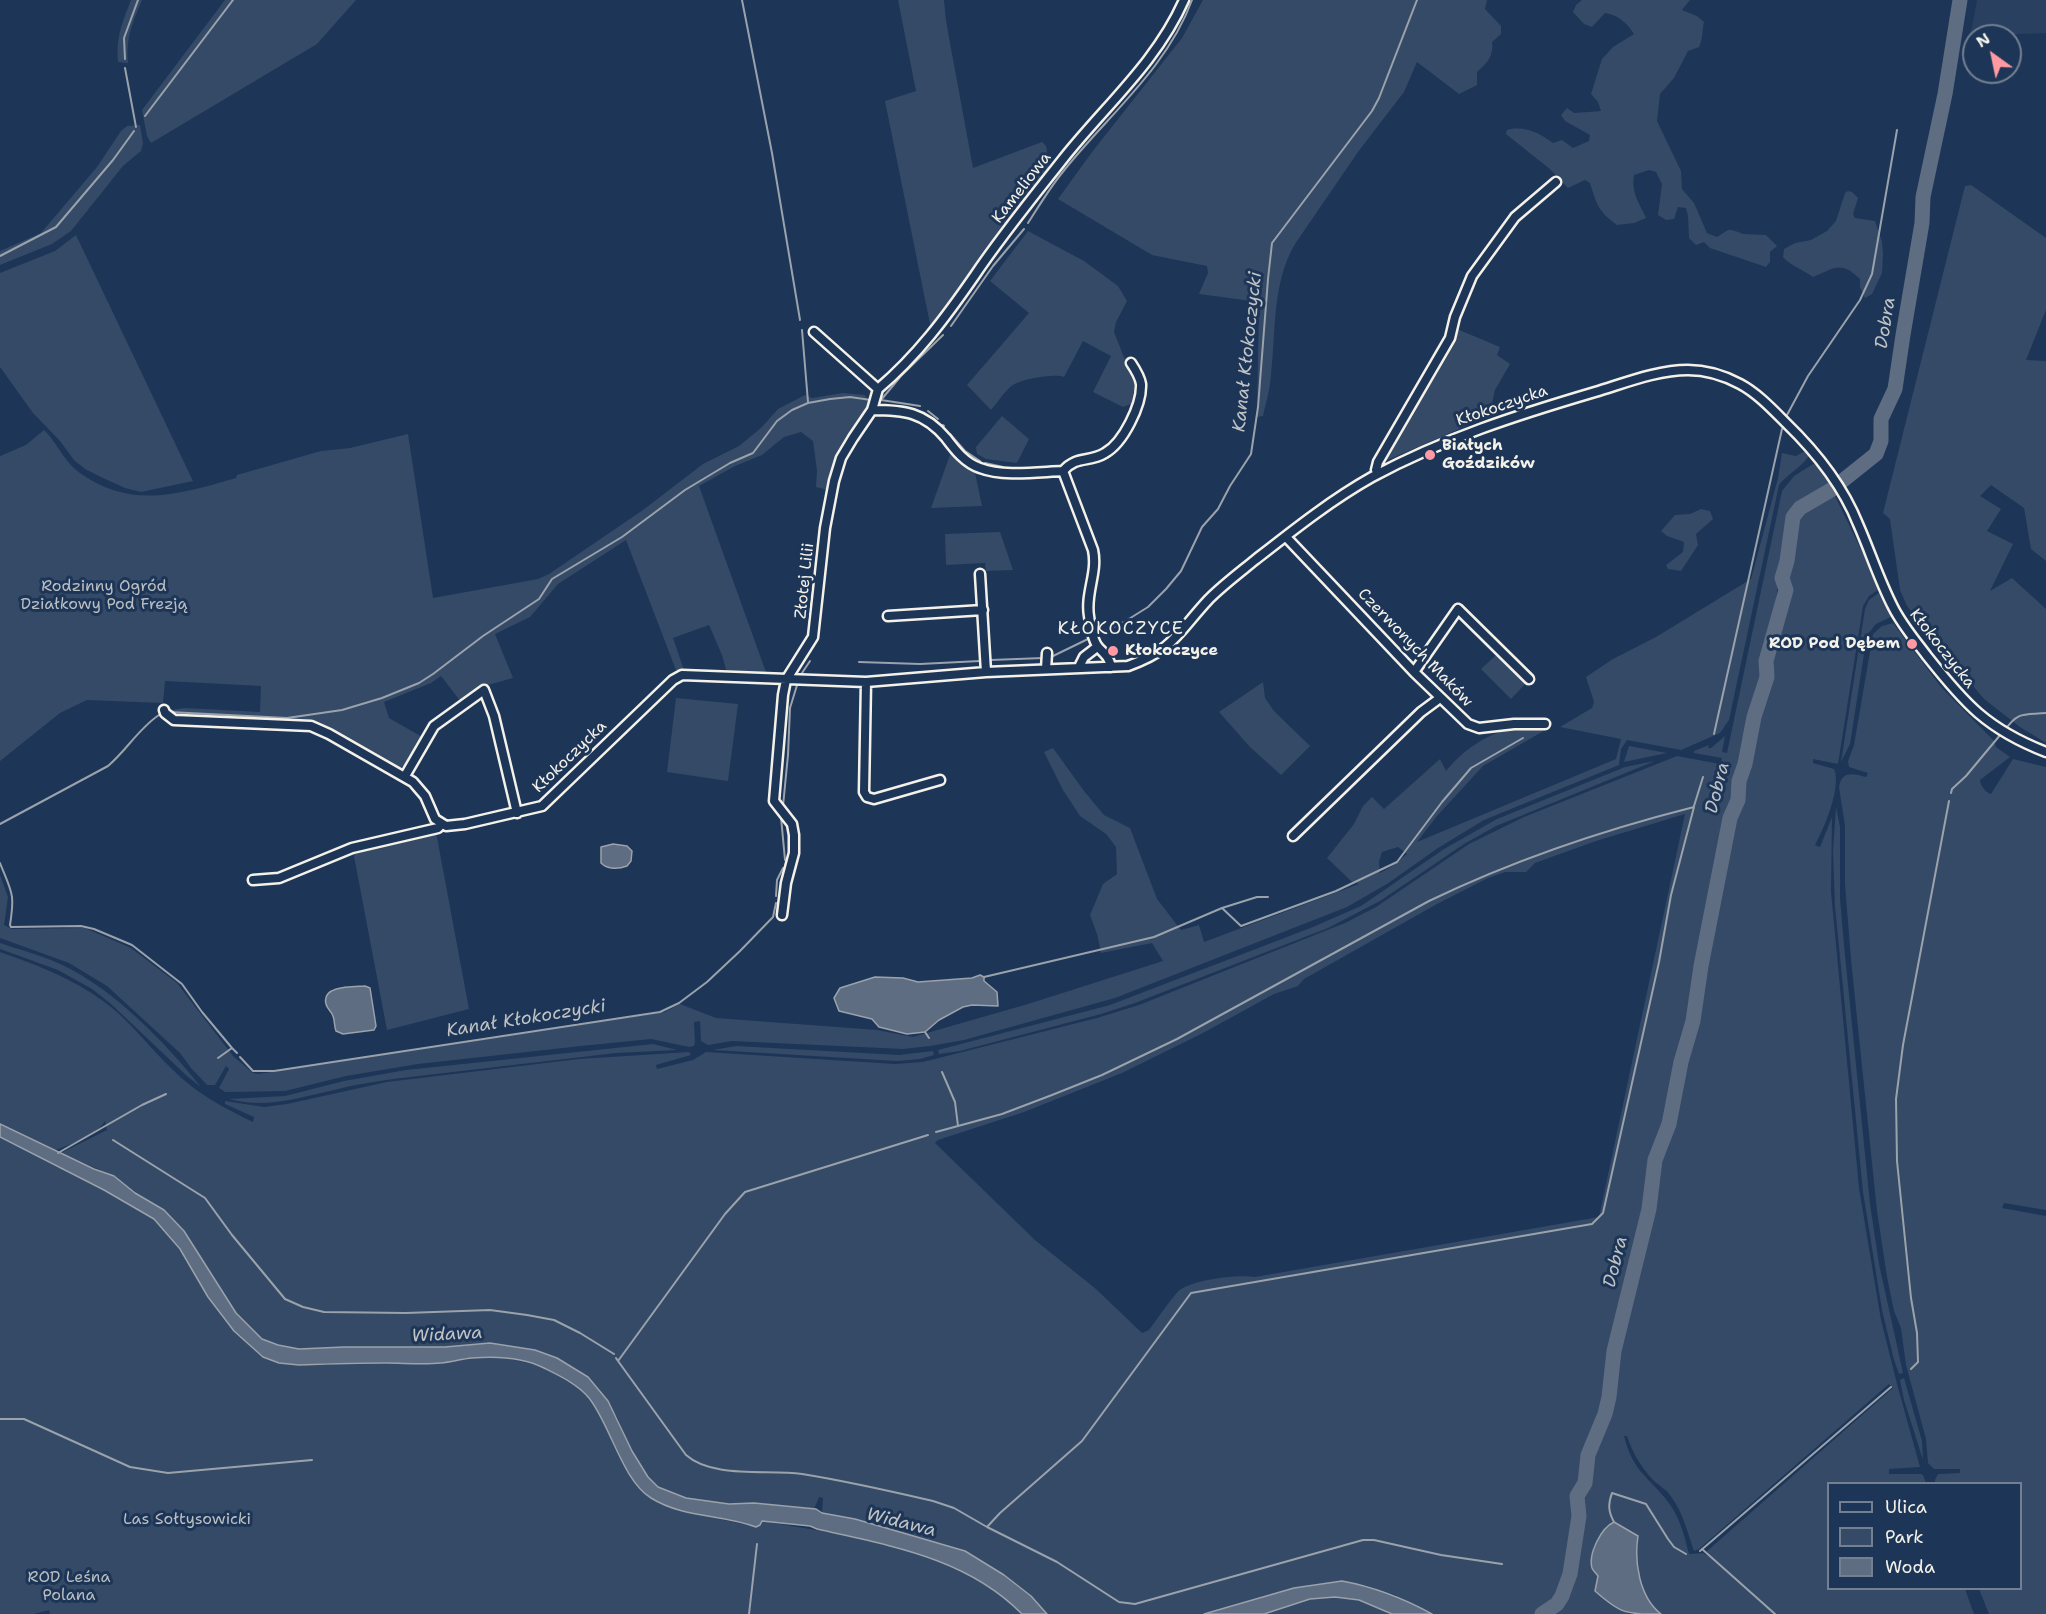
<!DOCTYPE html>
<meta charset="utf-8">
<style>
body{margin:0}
#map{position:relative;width:2046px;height:1614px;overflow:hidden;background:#1d3557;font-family:"Shantell Sans",sans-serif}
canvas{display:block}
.legend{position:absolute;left:1827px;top:1482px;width:195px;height:108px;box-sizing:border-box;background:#1d3557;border:2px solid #738091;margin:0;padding:8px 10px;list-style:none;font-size:18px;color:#f4f1e8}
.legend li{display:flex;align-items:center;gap:12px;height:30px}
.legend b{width:30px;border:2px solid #738091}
.north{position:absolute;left:1962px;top:24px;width:60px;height:60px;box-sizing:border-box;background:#1d3557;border:2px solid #738091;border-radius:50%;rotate:327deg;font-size:16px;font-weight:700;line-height:24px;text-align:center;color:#f4f1e8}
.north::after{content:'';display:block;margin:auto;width:21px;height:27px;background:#ff9aa2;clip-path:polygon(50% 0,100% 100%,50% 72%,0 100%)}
</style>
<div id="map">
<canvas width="2046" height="1614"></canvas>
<ul class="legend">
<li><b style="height:8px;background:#1d3557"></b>Ulica</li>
<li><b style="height:16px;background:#354a67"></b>Park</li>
<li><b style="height:16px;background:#5e6d82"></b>Woda</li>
</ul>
<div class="north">N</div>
</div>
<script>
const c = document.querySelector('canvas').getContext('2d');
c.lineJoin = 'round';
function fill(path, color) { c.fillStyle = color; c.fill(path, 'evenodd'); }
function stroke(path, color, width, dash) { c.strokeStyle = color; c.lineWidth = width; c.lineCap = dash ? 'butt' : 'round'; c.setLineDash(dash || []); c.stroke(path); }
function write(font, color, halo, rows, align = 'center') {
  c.font = font + ' "Shantell Sans",sans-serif'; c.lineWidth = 6; c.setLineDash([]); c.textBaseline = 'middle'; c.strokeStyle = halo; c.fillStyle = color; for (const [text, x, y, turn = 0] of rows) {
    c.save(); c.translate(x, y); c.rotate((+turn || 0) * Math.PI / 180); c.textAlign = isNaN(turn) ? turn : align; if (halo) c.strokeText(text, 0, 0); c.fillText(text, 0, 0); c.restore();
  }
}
const built = new Path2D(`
 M1977 0H2046V33L1974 36V38H1970Z`);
const green = new Path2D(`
 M131 0H142C132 24 126 37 128 63L118 62C116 37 122 23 131 0Z
 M225 0H356L317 44 151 143 147 136 142 110Z
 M898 0H944L946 21 973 168 1042 142 1046 146 1050 168 931 329 885 101 916 91Z
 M1203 0H1487L1485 9 1501 26V34L1492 42C1494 56 1487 63 1477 72V85L1459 94 1417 62 1404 92 1358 152 1295 244C1272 283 1276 331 1271 375 1270 389 1266 403 1263 416L1257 417 1259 302 1199 294 1208 273 1207 266 1152 255 1058 199 1092 152 1182 38Z
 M1582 0H1690L1682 10 1697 16 1704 22C1702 31 1703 38 1699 47L1688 51 1674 78 1660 94 1657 121 1681 171 1682 189 1694 203 1707 233 1717 237 1728 230H1732L1744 234 1766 235 1777 246 1770 252V262L1766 267 1710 248 1704 242 1696 245 1689 238 1688 216 1686 208 1678 207 1674 219 1666 220 1658 215 1662 184 1656 172 1649 170 1634 175C1631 193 1639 202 1646 218L1634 223 1617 225C1598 211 1597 205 1590 183L1585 180 1568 188 1551 170 1506 134 1507 130C1524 125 1540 133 1553 143L1562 140 1573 148 1589 141 1590 135 1565 121 1561 115 1567 108 1574 113 1601 111 1598 102 1591 94 1602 59 1613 47 1634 34C1627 23 1618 15 1605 13L1592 27 1584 24 1573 12 1576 5Z
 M140 125 143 143 141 151 123 166 71 231 52 244 0 265V251L41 233 97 167 121 131 127 126Z
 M1971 185 2046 238V310L2026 360 2046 361V561L2031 549 2024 508 1991 485 1980 496 2001 509 1987 531 2013 544 1990 591 2012 578 2046 609V743L2020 727 1984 699 1907 606 1900 590 1890 519 1883 513 1965 186Z
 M1848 191 1852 192 1858 198 1853 214 1855 218 1875 221 1882 242 1883 254 1882 273 1872 294 1865 298 1860 287V279C1841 260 1834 268 1813 277 1802 269 1792 267 1783 257L1784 249 1795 243 1811 240 1827 231 1836 221 1845 193Z
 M1028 231 1084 261 1118 286 1127 301 1116 322 1114 332 1135 385 1131 404 1123 407 1093 392 1111 356 1083 341 1064 377C1056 373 1021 379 1013 385 1005 390 998 402 991 410L967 385 1029 313 990 281Z
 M76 235 193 481 141 492 125 488 103 478 85 469 74 460 60 441 33 413 0 367V273L55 251Z
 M1457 329 1500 347 1497 355 1510 364 1495 390 1489 416 1383 462 1382 461 1437 374Z
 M843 393 865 395 869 403 868 411 828 490 816 487 817 471 813 441 801 432 784 437 762 455 735 466 699 486 767 675 727 673 722 655 709 625 673 638 684 670H676L626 540 558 584 530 617 495 634 513 678 488 685 461 702 441 676 431 683 384 702 389 718 424 738C417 750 412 765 398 768L332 731 314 724 176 717 172 715V710L184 708 260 712 261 686 165 681 163 703 87 700 60 713 0 761V456L26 445 44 430C57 442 63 461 80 473 132 510 180 494 236 478L237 475 321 451 350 448 408 434 433 598 538 579 549 574 643 510 703 464 739 446 761 428 778 409 805 395 812 398Z
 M1002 416 1029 439 1017 463 986 459 977 454 976 447Z
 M1807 450 1810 453C1807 464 1787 474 1779 485L1729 720 1720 733 1681 750 1627 740 1621 749 1619 765 1484 820 1438 848 1387 884 1347 907 1115 998 964 1040 930 1046 903 1049 732 1041 708 1045 701 1041 700 1021 694 1022 695 1043 694 1046 689 1047 651 1039 581 1046 418 1064 346 1076 285 1091 225 1092 219 1088 229 1069 226 1066 215 1085H207L191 1068 180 1053 107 986 69 963 0 938V875L8 897 4 925 12 929 85 928 131 948 177 983 233 1056 253 1073 258 1074 665 1012 680 1004 716 1018 877 1030 913 1037 1028 1004 1163 961 1152 943 1101 953 1097 934 1090 915 1103 884 1117 874 1116 847 1106 834 1080 816 1063 790 1044 752 1053 748 1084 791 1104 815 1130 828 1157 899 1181 930 1199 925 1204 942 1359 884 1351 881 1327 858 1354 824 1363 806 1372 797 1384 809 1440 759 1446 771C1470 741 1509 720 1547 729L1483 766 1437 816 1417 842 1616 759 1621 739 1560 727 1592 708 1594 702 1586 677 1613 659 1656 637 1751 579 1778 478 1782 453 1796 456ZM1398 847 1407 854 1391 867 1380 873 1379 862 1382 852Z
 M951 452 964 464 974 468 982 506 931 508Z
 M1813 464 1820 465 1835 492 1834 494 1873 574 1878 590 1869 596 1863 606 1838 764 1813 759V763L1834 769C1842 786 1824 829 1815 845L1820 847 1832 817 1831 892 1859 1188 1881 1320 1897 1384 1920 1467 1889 1469V1474H1921L1923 1475 1926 1483 1828 1484V1588L1965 1589 1974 1614H1661C1639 1598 1634 1561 1638 1536L1621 1526H1607L1593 1547V1557L1598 1576 1595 1591 1629 1614H1544L1560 1603 1569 1587 1581 1520 1580 1496 1588 1485 1590 1461 1608 1407 1618 1349 1647 1222 1656 1164 1660 1148 1673 1115 1682 1062 1697 1011 1701 968 1728 841 1729 825 1738 809 1742 783 1750 766V755L1789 593 1787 577 1795 538 1787 536 1779 571 1776 602 1761 659 1760 684 1746 735 1733 804 1727 822 1716 884 1701 951 1692 1019 1681 1058 1669 1115 1654 1156 1647 1202 1620 1324 1614 1340 1606 1382 1605 1400 1585 1456 1583 1475 1573 1496 1574 1530 1563 1589 1558 1596 1538 1614H1432L1393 1594 1364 1585 1342 1581 1294 1588 1204 1614H1047L1031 1596 1004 1575 965 1551 855 1519 822 1513 823 1498 819 1497 814 1509 754 1503 729 1504 686 1498 658 1487 648 1477 632 1451 617 1417 588 1377 557 1358 535 1350 490 1343 445 1347H344L299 1349 278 1345 262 1339 236 1313 184 1231 164 1210 135 1193 114 1176 61 1153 107 1130 105 1121C97 1135 71 1144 56 1150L0 1124V952C40 966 77 980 111 1007 133 1025 151 1049 172 1069 194 1092 224 1108 253 1122L254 1117 225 1104V1101L264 1107 287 1104 387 1082 579 1059 689 1052 691 1055 656 1065 657 1069 693 1060 706 1052 895 1064 923 1062 1097 1018 1139 1005 1345 923 1376 907 1469 844 1524 817 1677 756 1720 764 1722 758 1694 753V751L1709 745 1708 748H1711L1725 736 1722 752 1727 753 1782 491 1794 476ZM1685 814 1599 1217 1255 1277C1238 1274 1197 1279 1181 1289 1173 1295 1156 1321 1149 1330L1142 1333 1096 1289 1035 1240 935 1143 938 1140 1024 1112 1122 1073 1203 1033 1274 994 1298 986 1304 979 1437 904 1488 878 1505 872H1526L1535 863 1596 841ZM1889 1384 1893 1388 1707 1551 1708 1553 1706 1555 1703 1553 1689 1554C1684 1534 1679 1514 1665 1498 1644 1473 1633 1470 1624 1436H1627C1632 1452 1641 1467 1653 1480 1658 1485 1666 1489 1670 1495 1683 1512 1687 1531 1694 1551L1699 1549Z
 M1701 509 1710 511 1713 519 1696 534 1698 545 1681 571 1668 569 1666 565 1683 552 1684 542 1667 536 1661 531 1675 515 1690 514Z
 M1000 532 1013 570 986 571 985 563 946 565 945 534Z
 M1880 592 1893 616 1876 624 1867 635 1850 744 1841 762 1865 609 1869 600Z
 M1893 623 1941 687 1994 741 1996 747 2010 757 1980 780C1980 785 1986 793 1991 794L2013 759 2046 767V1210L2004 1203 2002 1208 2046 1216V1614H1989L1979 1589 2020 1588V1484L1935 1483V1480L1938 1474 1960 1473V1469H1934L1928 1463 1926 1439 1906 1365 1901 1328 1894 1311 1887 1277 1877 1211 1851 960 1845 884V826L1839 787C1842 770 1853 774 1866 777L1868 773 1849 767 1848 761 1854 745 1873 634 1882 626Z
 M1496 655 1525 684 1511 699 1481 669Z
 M1263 682 1265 698 1274 711 1310 746 1281 775 1250 747 1219 712Z
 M676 698 738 704 728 781 667 772Z
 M1629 746 1667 753 1624 762Z
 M1655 761 1496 826 1464 844 1380 901 1328 928 1135 1003 1101 1014 960 1051 939 1054 938 1050 1110 1005 1313 927 1361 906 1444 849 1497 819 1625 767Z
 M1836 807 1840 827V898L1844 945 1870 1204 1879 1264 1903 1373 1899 1374 1894 1360 1882 1310 1863 1192 1835 906 1833 851Z
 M436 832 469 1009 387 1030 353 851Z
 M0 943C20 950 41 955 60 964 113 988 165 1042 201 1087L188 1077 111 1004 92 989 58 970 0 949Z
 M653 1044 677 1050 616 1053 393 1079C373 1082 353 1085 334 1090 298 1098 265 1109 229 1099L285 1096 344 1081 406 1070Z
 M736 1046 899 1055 933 1051 934 1055 920 1059 897 1061 713 1050Z
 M0 1137 104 1190 154 1219 187 1259 208 1297 224 1319 234 1331 263 1357 299 1365 441 1363 472 1358H507L543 1367 578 1388 588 1396 605 1423 615 1449 682 1511 756 1527 760 1525 762 1521C852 1537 955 1546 1022 1614H50L49 1610 34 1614H0Z
 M1904 1378 1922 1441 1923 1460 1904 1400 1900 1380Z
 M1335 1597 1359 1600 1392 1614H1264L1310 1599Z`);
const water = new Path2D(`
 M613 844 627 846 632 851 631 861 627 866C619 869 608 870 601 863V847Z
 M980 975 984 977V981L997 992 998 1006 972 1005 963 1007 939 1020 925 1032 907 1034 879 1027 872 1019 839 1011 834 998 840 988 875 977 903 978 918 982 972 978Z
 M365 986 370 988 376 1026 374 1030 343 1034 336 1031C334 1026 335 1021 333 1016 332 1012 327 1009 326 1004 321 985 354 987 365 986Z
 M0 1124 94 1169 114 1176 135 1193 164 1210 184 1231 236 1313 262 1339 278 1345 299 1349 344 1347H445L490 1343 535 1350 557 1358 588 1377 608 1401 632 1451 648 1477 658 1487 686 1498 729 1504 754 1503 816 1509 822 1513 855 1519 965 1551 1004 1575 1031 1596 1047 1614H1022C967 1558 891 1546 817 1529L810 1526 762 1521 760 1525 756 1527C721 1514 683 1518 651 1498 622 1480 610 1424 589 1398 579 1385 558 1375 544 1368 522 1357 496 1356 472 1358 462 1359 451 1362 441 1363 423 1365 404 1363 386 1363 357 1363 328 1364 299 1365L279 1363 263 1357 234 1331 208 1297 180 1249 154 1219 104 1190 0 1137Z
 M1614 1522 1638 1536C1634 1561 1639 1597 1661 1614 1625 1614 1621 1614 1595 1591L1598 1576C1596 1573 1593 1571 1592 1568 1588 1554 1601 1528 1614 1522Z
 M1342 1581C1375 1587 1403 1598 1432 1614H1392L1359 1600 1335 1597 1310 1599 1264 1614H1204L1294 1588Z`);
const stream = new Path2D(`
 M742 0 772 153 800 320
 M125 59 124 38 138 0
 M125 68 136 127
 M145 116 233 0
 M1028 223C1039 206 1049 189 1062 173 1106 117 1167 69 1192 0
 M0 256 56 227 113 160 134 131
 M951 326 993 266 1024 229
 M802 330 808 402
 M879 400H881L901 376 943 335
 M881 400 920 406
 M928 411 938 419
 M1787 415 1808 376 1860 300 1872 274 1897 130
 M943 425 944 426
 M950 434 965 451 980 461
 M985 463 1003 467
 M1095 636 1124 622 1148 607 1166 589 1181 571 1202 527 1218 509 1230 486 1251 454 1258 407 1268 279 1272 243 1372 111 1379 98 1417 0
 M1051 657 1090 638
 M991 660 1043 658
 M859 662 920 664 980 661
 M800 676 810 661
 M169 712 287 718 342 710 382 698 419 683 433 674 483 636 539 599 552 579 622 537 685 490 730 463 753 453 777 421 792 410 808 403 830 399 850 397 871 400
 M2005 730C2018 711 2024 715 2046 713
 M1714 734 1782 429
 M1951 793 1952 789 1966 776 2001 734
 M783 806 788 755 790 708 798 682
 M1694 806 1703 777
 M781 817 785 860
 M0 824 108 766C126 751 139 728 159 715
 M0 863C12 893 15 893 10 925L11 927 81 926 94 929 132 945 182 984 202 1012 232 1048
 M776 896 777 880 783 868
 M1222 908 1257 897H1268
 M984 977 1154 937 1222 908 1241 926 1336 891 1397 862 1442 802 1471 768 1523 738
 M925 1032 929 1038
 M240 1057 253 1071H274L660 1012 679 1003 707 982 740 951 773 917 776 903
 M218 1058 232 1048 237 1053
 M958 1126 1002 1114 1052 1095 1102 1075 1177 1039 1429 901C1514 860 1603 830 1694 807L1671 895 1659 962 1603 1213 1592 1224 1191 1293 1082 1441 1000 1513 987 1527
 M936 1132 958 1126 955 1102 942 1072
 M113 1140 205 1198 232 1235 285 1299 303 1307 324 1312 406 1313 490 1310 527 1315 554 1320 580 1333 614 1354
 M58 1153 142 1105 166 1094
 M616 1358 618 1361 725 1214 745 1192 928 1135
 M618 1361 686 1455C713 1479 768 1469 802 1474 846 1481 890 1491 933 1501L954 1508 987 1527 1057 1562 1119 1602 1135 1604 1363 1540H1374L1441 1555 1502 1564
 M1911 1369 1918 1362 1917 1333 1911 1298 1897 1161 1896 1099 1903 1045 1949 801
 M0 1419H24L130 1467 168 1473 312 1460
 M1614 1522C1608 1511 1608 1504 1612 1493L1646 1504 1668 1539 1674 1547 1686 1554
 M1702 1549 1775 1614
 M1700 1551 1891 1387
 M749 1614 757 1544`);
const river = new Path2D(`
 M1542 1614 1557 1604 1562 1596 1570 1574 1579 1516 1577 1496 1585 1483 1588 1455 1605 1414 1609 1397 1614 1351 1649 1209 1655 1160 1669 1124 1681 1062 1693 1021 1701 966 1730 818 1738 800 1739 781 1745 764 1754 717 1767 677 1766 661 1786 590 1782 578 1787 561 1793 517 1800 508 1831 490 1876 454 1881 441V419L1895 389 1903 335 1922 223 1923 197 1945 94 1960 0`);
const minor = new Path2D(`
 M814 332 878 389
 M878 389C917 356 946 317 975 275 1002 235 1033 197 1063 159 1104 107 1157 62 1184 0
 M872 410C904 410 924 412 946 438 955 450 965 463 980 468 1003 477 1038 472 1063 471
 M1063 471 1093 550C1098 573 1085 593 1089 616 1090 624 1093 642 1099 648 1105 654 1109 657 1111 667
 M1063 471C1077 455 1089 463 1105 453 1123 443 1142 405 1141 384 1140 377 1135 369 1131 363
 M1378 474 1376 470 1378 462 1450 338 1455 317 1472 276 1515 217 1556 182
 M1286 537 1414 672 1468 724 1479 728 1514 724H1545
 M980 574 986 672
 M888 616 983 610
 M1079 667 1084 657 1097 647
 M1046 669 1047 653
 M1414 672 1458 609 1529 679
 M866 682 864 792 867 797 874 799 940 780
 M164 710 165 713 174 720 311 726 329 734 413 782 425 796 435 819 446 826 465 824 542 806 673 680 682 675 866 682 986 672 1128 666C1174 650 1178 632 1209 599 1223 585 1239 573 1255 560 1292 531 1331 500 1372 477 1445 438 1517 415 1595 392 1625 383 1657 370 1688 370 1706 370 1725 376 1740 384 1757 393 1772 409 1786 423 1816 452 1842 484 1858 524 1870 551 1879 580 1893 607 1902 625 1915 640 1927 656 1965 704 1987 729 2046 752
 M405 776 434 726 484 690 494 716 517 813
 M1293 836 1421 712 1440 698
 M253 880 279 878 352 848 438 828 441 825
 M782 915 786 883 794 853V835L792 824 774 801 783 695 786 680 813 637 825 528 834 481 841 458 853 438 872 410 878 389`);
const markers = [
 [1430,455,6,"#ff9aa2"],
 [1912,644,6,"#ff9aa2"],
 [1113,651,6,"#ff9aa2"]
];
const streetNames = [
 ["Kameliowa",1022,188,-52],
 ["Kłokoczycka",1502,406,-19],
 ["Złotej Lilii",805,581,-84],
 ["Czerwonych Maków",1415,648,46],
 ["Kłokoczycka",1942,649,52],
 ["Kłokoczycka",570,757,-44]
];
const poiNames = [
 ["Białych",1442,446],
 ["Goździków",1442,464],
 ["ROD Pod Dębem",1900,644,"right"],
 ["Kłokoczyce",1125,651]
];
const parkNames = [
 ["Rodzinny Ogród",104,587],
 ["Działkowy Pod Frezją",104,605],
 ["Las Sołtysowicki",187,1520],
 ["ROD Leśna",69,1578],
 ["Polana",69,1596]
];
const waterNames = [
 ["Dobra",1886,323,-81],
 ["Kanał Kłokoczycki",1248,352,-84],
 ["Dobra",1718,788,-76],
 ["Kanał Kłokoczycki",526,1019,-9],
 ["Dobra",1616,1262,-76],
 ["Widawa",447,1335,-3],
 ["Widawa",901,1523,14]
];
const neighbourhoodNames = [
 ["KŁOKOCZYCE",1121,629]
];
fill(built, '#2a4060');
fill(green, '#354a67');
fill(water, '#5e6d82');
stroke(water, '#9aa2ab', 1.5);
stroke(stream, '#9aa2ab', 2);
stroke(river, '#5e6d82', 15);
stroke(minor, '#f4f1e8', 13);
stroke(minor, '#1d3557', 8);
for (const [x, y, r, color] of markers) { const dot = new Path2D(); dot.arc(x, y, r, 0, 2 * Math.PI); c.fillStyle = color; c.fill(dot); stroke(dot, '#1d3557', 2); }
write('16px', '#f4f1e8', '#1d3557', streetNames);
write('bold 16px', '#f4f1e8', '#1d3557', poiNames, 'left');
write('16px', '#bbbfc1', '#1d3557', parkNames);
write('italic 18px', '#c0c3c4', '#1d3557', waterNames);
c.letterSpacing = '1.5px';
write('18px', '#f4f1e8', '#1d3557', neighbourhoodNames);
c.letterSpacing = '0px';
</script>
